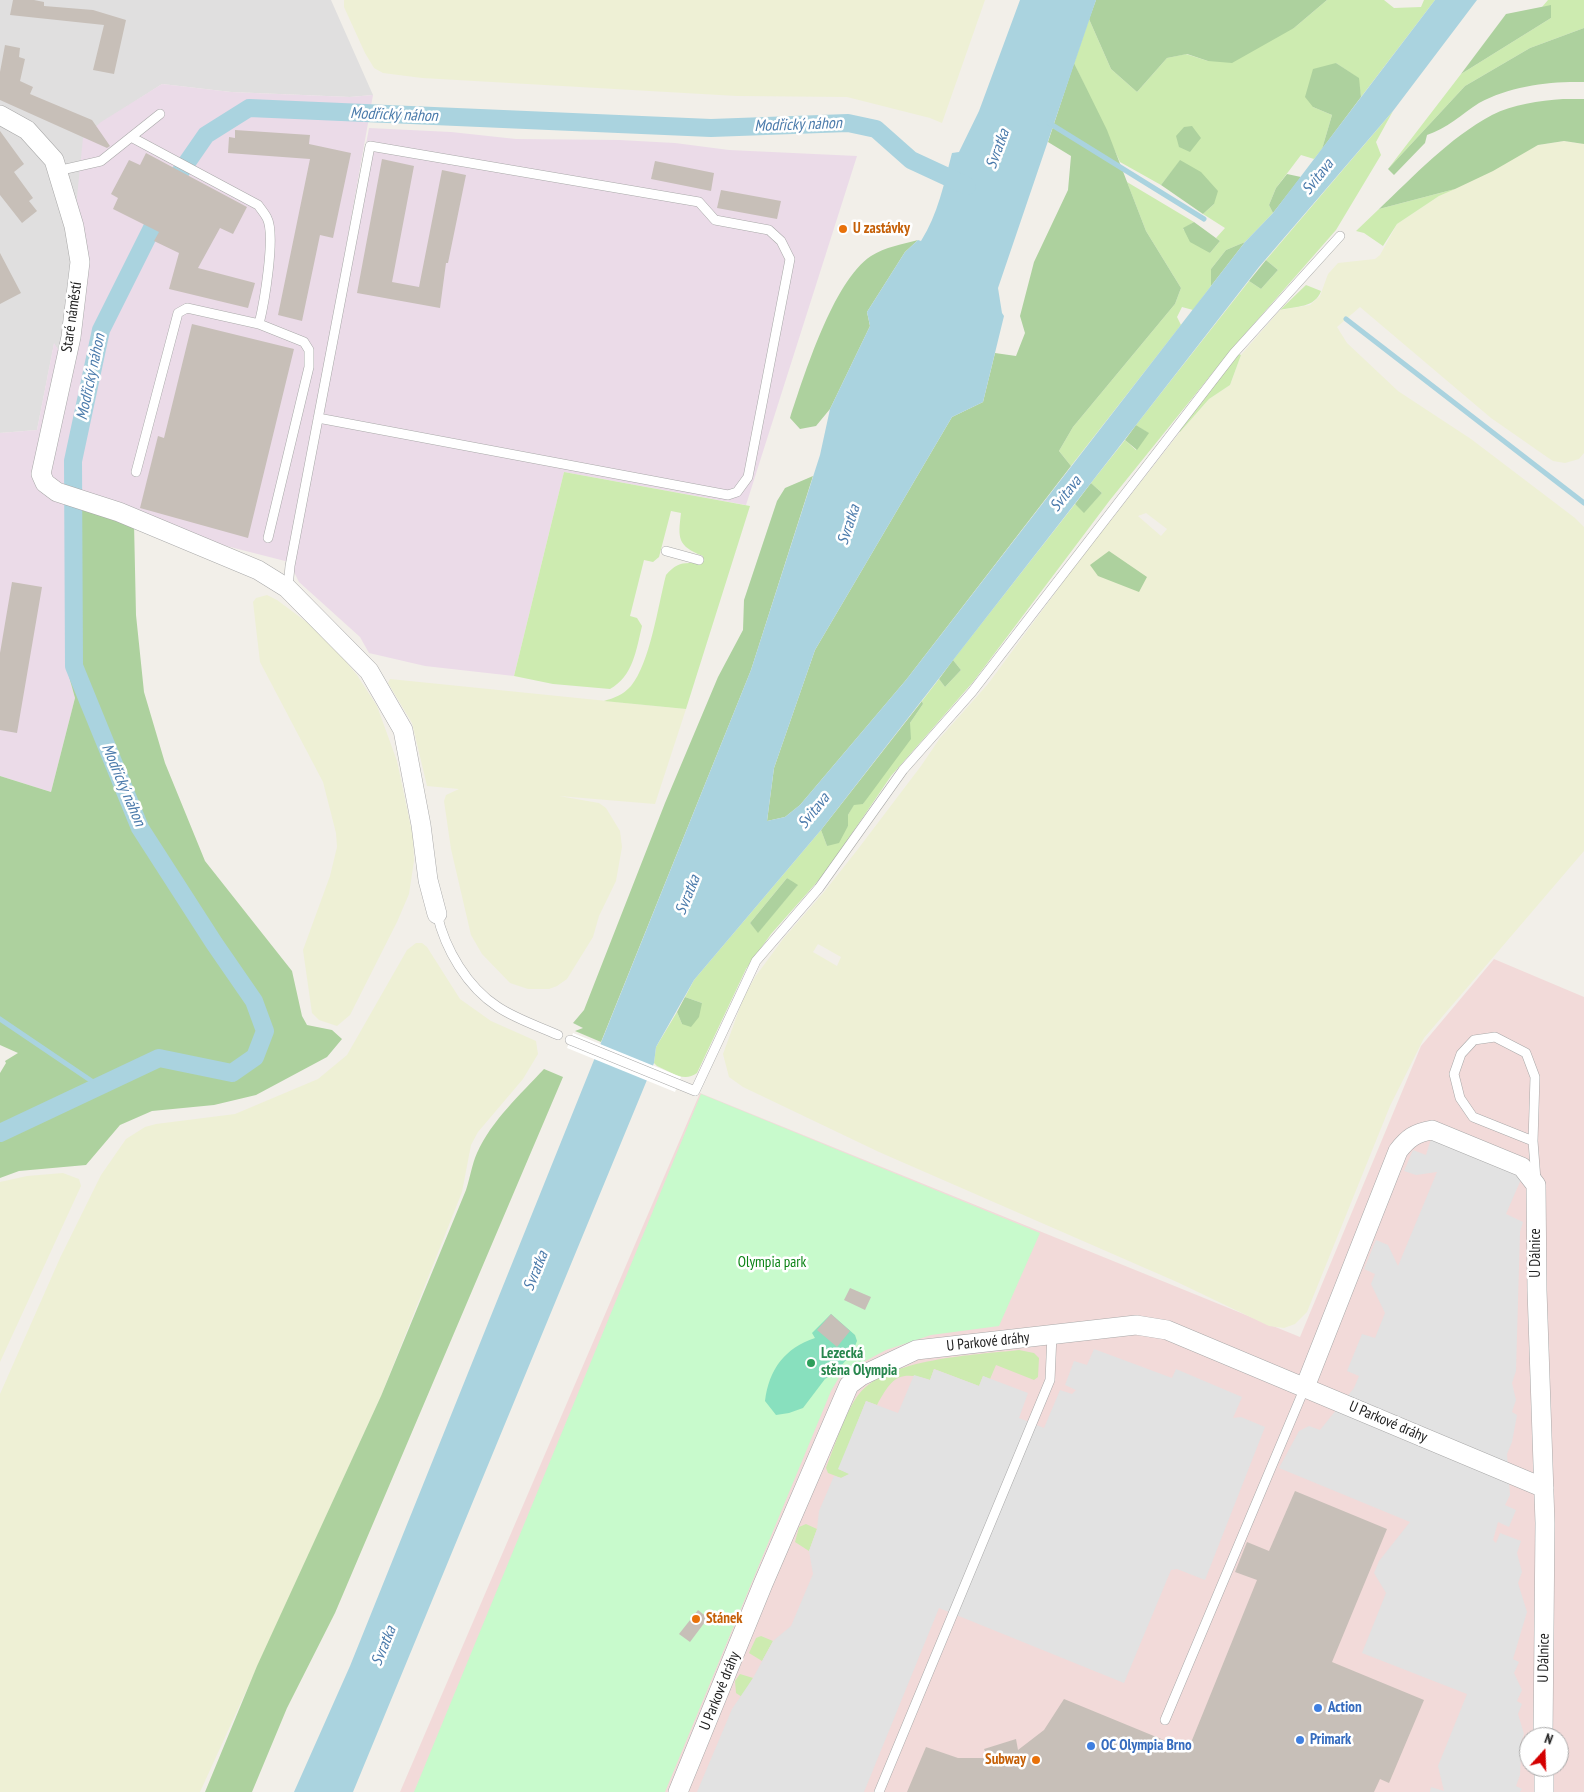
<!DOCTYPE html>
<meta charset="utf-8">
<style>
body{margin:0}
#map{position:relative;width:1584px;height:1792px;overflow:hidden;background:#f2efe9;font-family:"PT Sans Narrow",sans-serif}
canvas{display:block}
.north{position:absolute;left:1519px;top:1727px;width:50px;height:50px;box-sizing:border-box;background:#fff;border:1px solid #a7a7a7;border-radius:50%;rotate:20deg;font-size:14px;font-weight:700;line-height:20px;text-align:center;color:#222}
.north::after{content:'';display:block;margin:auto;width:18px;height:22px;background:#d40000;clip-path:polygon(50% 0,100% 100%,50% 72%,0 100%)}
</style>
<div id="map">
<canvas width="1584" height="1792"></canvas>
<div class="north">N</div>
</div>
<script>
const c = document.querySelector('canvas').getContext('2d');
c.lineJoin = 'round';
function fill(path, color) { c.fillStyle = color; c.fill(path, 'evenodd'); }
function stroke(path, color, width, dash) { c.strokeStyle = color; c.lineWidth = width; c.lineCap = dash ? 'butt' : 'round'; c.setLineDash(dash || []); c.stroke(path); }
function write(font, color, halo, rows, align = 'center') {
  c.font = font + ' "PT Sans Narrow",sans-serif'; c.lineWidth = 5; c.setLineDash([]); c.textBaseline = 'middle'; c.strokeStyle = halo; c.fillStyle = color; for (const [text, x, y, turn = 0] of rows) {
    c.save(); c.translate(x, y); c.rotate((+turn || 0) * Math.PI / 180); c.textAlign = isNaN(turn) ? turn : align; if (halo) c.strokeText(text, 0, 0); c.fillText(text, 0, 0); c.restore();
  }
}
const residential = new Path2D(`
 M0 0H331L373 95 350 97 231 92 162 84 88 132 61 355 54 344 37 430 0 433Z`);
const commercial = new Path2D(`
 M1494 959 1584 997V1792H400L700 1093 1300 1337 1421 1046ZM1529 1737H1559V1767H1529Z`);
const industrial = new Path2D(`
 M162 84 231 92 350 97 373 95 319 399 369 128 451 132 516 139 619 140 675 143 729 150 857 156 746 505 564 472 514 676 425 666 369 653 360 637 299 582 289 562 89 511 66 503 65 662 75 698 51 792 0 776V433L37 430 54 343 61 354 83 138 101 122Z`);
const farmland = new Path2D(`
 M344 0H985L942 123 930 118 847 97 737 96 422 78 383 73 374 68 365 53 344 7Z
 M1564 141 1584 144V453L1579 459 1565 463 1553 461 1547 457 1491 418 1360 307 1337 327 1347 343 1398 391 1471 439 1575 518 1584 527V851L1424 1038 1390 1106 1307 1312 1295 1324 1284 1328 1269 1326 1177 1282 879 1152 743 1087 729 1077 723 1054 743 999 755 977 783 939 824 892 858 849 921 766 940 738 988 684 1072 570 1180 432 1209 399 1230 385 1241 355 1280 310 1310 305 1320 296 1328 274 1338 263 1375 259 1380 255 1397 224 1439 196 1538 145ZM1146 513 1167 529 1161 536 1138 516ZM818 944 841 957 837 966 813 952Z
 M267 595 277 600 316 629 333 646 357 675 377 706 397 761 413 837 414 861 409 894 397 922 350 1015 337 1026 319 1020 312 1013 303 950 330 876 337 847 336 833 323 782 260 662 253 602 256 598Z
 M390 679 686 709 655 804 559 796 599 803 606 808 620 831 622 847 616 881 599 916 593 937 567 979 557 986 549 989H528L510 983 482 954 471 935 451 849 444 801 446 795 459 789 427 786 412 723 388 683Z
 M416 943H422L427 947 460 999 491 1021 536 1041 538 1054 523 1079 478 1132 471 1145 462 1192 381 1396 200 1792H0V1394L60 1258 101 1175 126 1139 145 1127 156 1124 235 1114 318 1079 347 1055 407 950Z
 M63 1173 79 1179 81 1186 0 1362V1182L27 1176Z`);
const grass = new Path2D(`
 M1327 0H1384L1394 8 1421 7 1424 0H1435L1361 97 1358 78 1336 63 1313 107 1332 115 1322 149 1314 159 1301 155 1276 188 1269 205 1273 213 1245 242 1226 250 1211 269V286L1193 310 1182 307 1177 317 1181 325 1071 466 1059 451 1073 427 1175 304 1181 288 1146 231 1127 182 1194 222 1183 229 1210 253 1220 241 1216 238 1225 228 1203 214 1214 204C1206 178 1204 174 1180 161L1161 185 1120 162 1074 63 1089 19 1111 69 1137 92 1167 58 1186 54 1208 61 1294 28Z
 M1548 0H1584V28L1530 48 1465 86 1388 169 1461 74 1551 18V6L1542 7Z
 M1393 111 1376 142 1381 155 1336 230 1231 350 1110 500 973 682 891 776 825 873 771 934 746 969 697 1073C684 1083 671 1072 657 1066L654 1063 656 1047 677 1012 682 1024 702 1003 685 997 694 980 821 830 827 846 848 826V815L854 804H863L910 723 923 704 922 701 939 679 945 687 961 670 953 660 1075 504 1084 512 1102 493 1091 483 1125 440 1136 450 1148 433 1136 425 1249 281 1261 289 1278 270 1266 260ZM787 878 797 886 758 932 750 923Z
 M1455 189 1439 196 1397 224 1383 246 1364 233 1356 231 1379 209Z
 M1306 285 1321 291C1315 308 1296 306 1280 310Z
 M1239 354 1241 355 1230 385 1209 399 1180 432 1178 430Z
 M564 472 750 506 686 709 604 701C614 698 623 695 631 686 650 663 658 606 666 575 677 562 685 562 701 564L703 556C677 546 678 538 681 513L671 511 659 557 653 562 644 560 630 616 637 618 642 626C636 651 633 676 610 689L553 684 514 676Z
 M1019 1350 1034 1353 1039 1358 1038 1377 1034 1380 996 1365 990 1379 983 1376 979 1386 934 1369 930 1380C898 1370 892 1378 877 1405L866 1401 839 1469 850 1474 841 1478 828 1473 826 1468C834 1448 846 1410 859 1394 888 1358 975 1355 1019 1350Z
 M806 1524 817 1529 809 1551 795 1542 799 1527Z
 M761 1636 773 1641 762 1661 749 1653 756 1638Z
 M740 1674 753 1678 742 1697 736 1693 735 1681Z`);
const forest = new Path2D(`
 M1096 0H1327L1294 28 1232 63 1208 61 1187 54 1167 58 1137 92 1111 69 1089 19Z
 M1551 5V18L1461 74 1506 14Z
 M1584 28V82C1550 81 1510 86 1479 103 1462 114 1446 129 1427 135L1425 143 1394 175 1388 169 1465 86 1530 48Z
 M1074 63 1107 130 1146 231 1181 288 1175 304 1073 427 1059 451 1071 466 906 680 800 805 785 817 767 821 774 768 815 650 952 417 983 402 995 353 1016 356 1025 333 1020 316 1034 262 1068 190 1071 156 1048 142Z
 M1336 63 1359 78 1361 97 1322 149 1332 115 1313 107 1305 97 1313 69Z
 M1563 99H1584V144L1564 141 1538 145 1493 171 1455 189 1379 209C1414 176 1449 138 1492 115 1513 104 1539 101 1563 99Z
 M1192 126 1201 138 1190 152 1179 147 1176 136 1184 127Z
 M1180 160 1201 172 1218 191 1214 204 1203 214 1161 185Z
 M1287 174 1301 177 1273 213 1269 205 1276 188Z
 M1194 222 1220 241 1210 253 1190 242 1183 228Z
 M918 240 905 252 867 312 870 326 830 409 816 426 800 429 790 418C804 376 833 281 871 256 885 247 903 244 918 240Z
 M1245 242 1211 286V269L1226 250Z
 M1266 260 1278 270 1261 289 1249 281Z
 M1136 425 1149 433 1137 450 1125 440Z
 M813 476 751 670 601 1042 575 1031 583 1028 573 1023 584 1010 665 803 718 677 743 630 744 600 777 501 785 488Z
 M1091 483 1102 493 1084 513 1075 504Z
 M66 503 134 523 136 615 144 692 165 763 205 861 292 971 302 1016 307 1025 332 1030 342 1039 327 1057 256 1095 214 1105 152 1111 120 1125 86 1165 19 1171 0 1178V1073L6 1063 5 1061 18 1053 0 1045V776L51 792 75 698 65 662Z
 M1109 551 1147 577 1139 592 1098 576 1090 565Z
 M953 660 961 670 945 687 939 679Z
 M922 701 923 704 910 723 911 739 863 804 854 805 848 815V826L839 843 827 846 821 830Z
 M787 878 798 885 758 933 750 923Z
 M685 997 702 1003 699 1017 691 1027 682 1024 677 1012Z
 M544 1069 563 1077 335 1613 287 1708 252 1792H205L257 1666 381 1396 466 1190C470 1178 472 1164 477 1153 492 1120 520 1095 544 1069Z`);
const park = new Path2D(`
 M701 1094 1040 1233 999 1326 931 1335 886 1350 841 1374 831 1391 665 1792H414Z`);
const pitch = new Path2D(`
 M831 1314 855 1335 857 1341 852 1353 836 1372 825 1379 803 1408 789 1413 776 1415 765 1401C769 1369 785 1348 815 1338L812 1333Z`);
const parking = new Path2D(`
 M1431 1139 1522 1177 1506 1214 1523 1222 1520 1232 1516 1371 1512 1383 1516 1400 1512 1412 1517 1415 1512 1442 1507 1454 1510 1495 1505 1505 1516 1510 1509 1527 1498 1522 1493 1540 1496 1543 1500 1533 1521 1541 1517 1553 1522 1572 1518 1583 1527 1612 1513 1659 1519 1662 1514 1673 1522 1690 1517 1701 1522 1704 1518 1714 1524 1734 1520 1745 1525 1748 1521 1758 1520 1775 1516 1786 1522 1789 1520 1792H1430L1431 1787 1444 1791 1438 1766 1467 1694 1362 1653 1386 1593 1374 1573 1379 1561 1410 1522 1279 1468 1299 1431 1309 1426 1320 1430 1354 1388 1359 1376 1347 1371 1362 1334 1375 1338 1385 1313 1371 1284 1375 1274 1364 1269 1376 1240 1388 1245 1398 1266 1437 1172 1416 1175 1404 1171 1413 1150 1426 1155Z
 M1094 1349 1172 1378 1176 1369 1242 1397 1233 1418 1241 1417 1265 1427 1205 1580 1177 1569 1171 1570 1124 1683 939 1608 864 1792H697L732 1709 753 1678 773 1641 791 1626 813 1574 809 1551 817 1529 819 1511 834 1476 841 1478 849 1474 838 1469 866 1401 898 1413 914 1375 930 1380 934 1369 979 1386 983 1376 1028 1393 1019 1418 1044 1428 1060 1390 1072 1394 1076 1390 1065 1385 1074 1361 1087 1365Z`);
const water = new Path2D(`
 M1020 0H1096L998 288 1002 313 1004 316 983 402 952 417 815 650 774 768 767 821 785 817 800 805 906 680 1245 242 1273 213 1435 0H1477L1393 111 1259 267 821 830 694 980 656 1047 654 1063 353 1792H294L350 1666 751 670 820 455 830 409 870 326 867 312 905 252 918 240 921 241C938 214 944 184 952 153L959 152 979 111Z`);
const pier = new Path2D(`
 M573 1033 681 1077 675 1092 567 1048Z`);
const stream = new Path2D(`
 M1049 123 1204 219
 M1346 319 1584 503
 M0 1019 99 1086`);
const canal = new Path2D(`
 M0 1133 159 1058 232 1073 255 1057 265 1031 254 1001 214 943 140 828 74 666 73 461 101 330 179 174 206 135 249 108 711 128 848 123 876 129 911 160 967 186`);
const building = new Path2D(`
 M13 0H34L44 2V6L93 10 126 20 114 74 93 70 104 25 10 15Z
 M5 45 20 48 19 57 25 59 20 81 33 87 30 94 92 120 110 146 107 148 0 100V72Z
 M235 130 310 135 309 144 351 153 333 238 320 235 302 321 278 315 310 159 228 153 229 137 235 138Z
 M0 131 24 164 14 172 33 198 29 201 37 211 22 223 0 195Z
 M146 153 247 207 233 234 220 228 198 268 255 283 248 308 169 289 179 253 154 241 159 232 113 209 118 198 111 194 129 160 140 165Z
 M382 159 414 166 392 282 419 287 442 170 466 175 448 263H446L440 308 357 293Z
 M655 161 714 173 711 191 651 179Z
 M721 190 781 201 777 219 717 208Z
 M0 253 21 293 0 304Z
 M192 324 294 349 248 538 140 508 158 436 164 438Z
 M12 582 42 587 17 733 0 730V653Z
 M850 1288 871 1297 865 1310 844 1300Z
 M831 1314 850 1331 837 1347 817 1330Z
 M1295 1491 1387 1529 1332 1662 1424 1700 1389 1783 1380 1779 1374 1792H907L926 1747 958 1758H988L984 1749 1016 1739 1018 1750 1044 1730 1064 1699 1188 1750 1257 1580 1235 1572 1247 1542 1269 1551Z
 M698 1610 708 1618 690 1642 679 1634Z`);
const service = new Path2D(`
 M131 137 258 205C261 209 265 214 267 218 276 235 264 304 259 324
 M57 171 101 161 160 114
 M136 472 178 313 187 308 259 324 304 342 309 350V367L268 538
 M666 551 699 560
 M288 588 290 566 370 146 699 202 715 220 769 230 781 241 790 259 748 477 737 492 728 495 318 418
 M437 914C445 949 467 987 498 1007 516 1019 538 1026 558 1035
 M570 1040 695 1091 756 961 819 888 903 770 972 692 1234 353 1340 236
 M1533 1141 1473 1117 1460 1098 1454 1074 1461 1054 1474 1040 1495 1037 1526 1053 1535 1077 1533 1141 1536 1180
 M1165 1720 1305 1387
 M879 1792 1050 1380 1052 1335`);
const minor = new Path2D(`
 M0 115 27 130 54 160 74 226 80 262 71 337 41 474 45 483 57 492 119 512 258 570 287 588 369 671 403 730 421 825 428 880 437 914
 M1305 1387 1398 1151C1408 1138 1415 1133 1432 1130L1522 1167 1536 1185 1537 1290 1545 1523 1543 1737
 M1544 1767V1792
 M678 1792 763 1584 849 1385 861 1376 916 1350 1136 1325 1167 1330 1544 1488`);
const markers = [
 [843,229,5,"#e8710a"],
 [811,1363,5,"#2e9e5b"],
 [696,1619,5,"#e8710a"],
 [1318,1708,5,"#3f7fe0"],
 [1300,1740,5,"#3f7fe0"],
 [1091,1746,5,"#3f7fe0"],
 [1036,1760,5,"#e8710a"]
];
const foodNames = [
 ["U zastávky",853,229],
 ["Stánek",706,1619],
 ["Subway",1026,1760,"right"]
];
const streetNames = [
 ["Staré náměstí",72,317,-82],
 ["U Dálnice",1536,1253,-90],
 ["U Parkové dráhy",988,1342,-6],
 ["U Parkové dráhy",1388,1422,23],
 ["U Dálnice",1544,1658,-89],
 ["U Parkové dráhy",720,1691,-68]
];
const parkNames = [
 ["Olympia park",772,1263]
];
const leisureNames = [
 ["Lezecká",821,1354],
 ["stěna Olympia",821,1371]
];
const shopNames = [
 ["Action",1328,1708],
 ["Primark",1310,1740],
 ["OC Olympia Brno",1101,1746]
];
const waterNames = [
 ["Modřický náhon",394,115,2],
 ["Modřický náhon",798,125,-2],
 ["Svratka",998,149,-70],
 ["Svitava",1318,177,-52],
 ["Modřický náhon",91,377,-78],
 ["Svitava",1066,494,-52],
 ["Svratka",849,525,-72],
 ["Modřický náhon",123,785,67],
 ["Svitava",814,811,-51],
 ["Svratka",688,895,-68],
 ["Svratka",536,1271,-68],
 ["Svratka",384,1646,-68]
];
fill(residential, '#e0dfdf');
fill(commercial, '#f2dad9');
fill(industrial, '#ebdbe8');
fill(farmland, '#eef0d5');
fill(grass, '#cdebb0');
fill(forest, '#add19e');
fill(park, '#c8facc');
fill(pitch, '#88e0be');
fill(parking, '#e2e2e2');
fill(water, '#aad3df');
fill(pier, '#fff');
stroke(stream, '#aad3df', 5);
stroke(canal, '#aad3df', 18);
fill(building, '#c7bfb8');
stroke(service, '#a9a9a9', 10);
stroke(minor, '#a9a9a9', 20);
stroke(service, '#fff', 9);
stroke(minor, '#fff', 19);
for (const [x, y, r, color] of markers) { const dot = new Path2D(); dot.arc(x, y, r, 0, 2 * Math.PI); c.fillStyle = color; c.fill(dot); stroke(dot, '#fff', 2); }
write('bold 15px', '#c56008', '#fff', foodNames, 'left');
write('15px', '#222', '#fff', streetNames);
write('15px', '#0c8416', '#fff', parkNames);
write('bold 15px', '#27864d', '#fff', leisureNames, 'left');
write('bold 15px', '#366cbe', '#fff', shopNames, 'left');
write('italic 16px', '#4a7aab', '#fff', waterNames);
</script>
